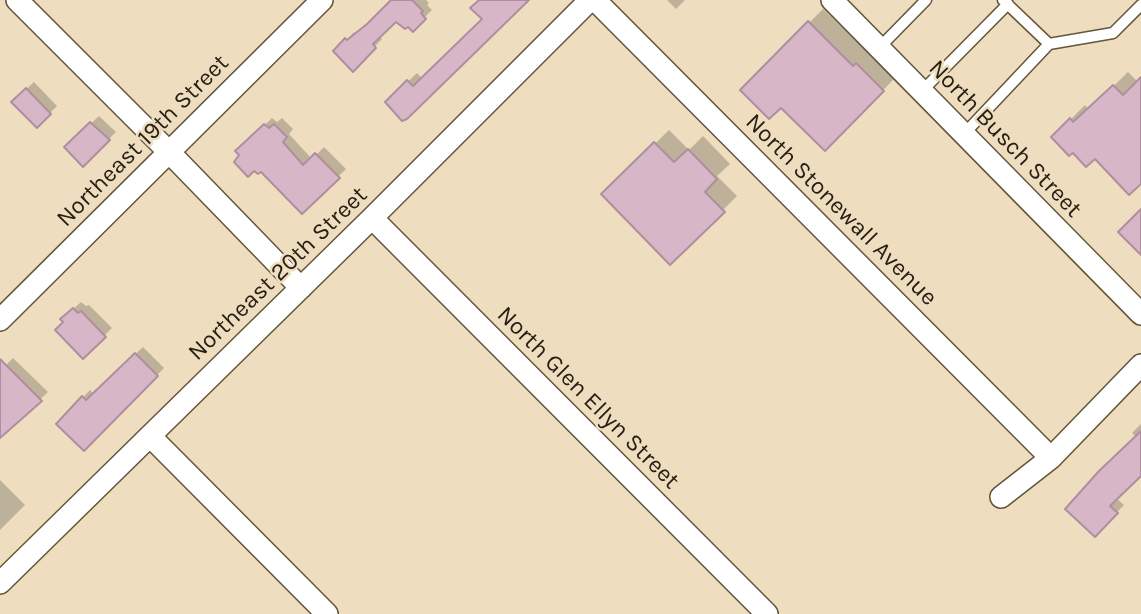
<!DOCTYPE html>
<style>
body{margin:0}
canvas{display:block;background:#eeddbf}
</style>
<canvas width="1141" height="614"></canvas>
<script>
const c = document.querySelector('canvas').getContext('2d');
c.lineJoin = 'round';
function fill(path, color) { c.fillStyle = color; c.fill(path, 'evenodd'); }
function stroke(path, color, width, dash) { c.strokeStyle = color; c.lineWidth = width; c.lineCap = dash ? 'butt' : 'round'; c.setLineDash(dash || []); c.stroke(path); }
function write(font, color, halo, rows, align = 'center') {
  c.font = font + ' Karla,sans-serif'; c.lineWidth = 5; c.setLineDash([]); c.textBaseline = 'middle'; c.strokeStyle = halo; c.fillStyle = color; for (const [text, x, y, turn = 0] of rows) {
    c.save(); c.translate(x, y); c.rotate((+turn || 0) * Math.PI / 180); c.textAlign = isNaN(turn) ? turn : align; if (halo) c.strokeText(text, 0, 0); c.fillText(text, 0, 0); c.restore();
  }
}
const shadow = new Path2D(`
 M393 0H426L429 3 427 5 432 10 413 29 396 19 379 36 382 39 353 69 336 51 354 32 355 34 376 17Z
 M481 0H526L402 118 387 102 417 73 423 79 484 19Z
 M667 0H685L676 9Z
 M823 9 868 53 871 50 897 76 825 149 781 105 742 90Z
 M1128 72 1138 82 1141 79V182L1095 156 1073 151 1053 137 1085 105 1089 110Z
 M34 82 57 106 37 126 13 102Z
 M99 116 116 132 83 165 66 147Z
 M272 118 277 122 282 118 293 129 289 134 312 159 324 147 346 169 302 212 261 169 241 155 238 151Z
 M669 130 689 150 703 136 730 164 717 176 737 196 670 263 603 195Z
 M81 302 86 306 89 305 112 328 83 357 65 322 70 312Z
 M143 347 164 368 84 449 58 424 90 390 94 394Z
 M13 358 48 392 8 429 9 430 0 439V371Z
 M1141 424V474L1116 498 1124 505 1095 535 1136 437 1132 433Z
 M0 480 25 505 0 530Z`);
const building = new Path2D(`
 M391 0H412L423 11 421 13 426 19 413 32 408 27 405 29 396 22 373 44 376 48 353 72 333 51 345 38 347 40 367 24Z
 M479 0H529L407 119 402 121 385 102 407 80 413 86 482 19 470 8Z
 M808 21 853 66 856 63 884 91 825 151 781 108 769 119 740 90Z
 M1141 77V184L1129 195 1095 159 1086 167 1073 153 1069 156 1051 137 1070 118 1073 122 1113 85 1123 95Z
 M26 88 51 114 37 128 11 102Z
 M90 122 110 140 83 167 64 147Z
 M264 124 269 128 274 124 287 137 283 142 303 165 315 153 340 178 302 214 261 172 258 174 254 171 248 177 234 162 239 155 235 151Z
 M654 142 674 162 688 149 717 179 705 192 725 212 670 265 601 194Z
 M1141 209V255L1118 232Z
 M73 308 78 313 81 311 106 337 83 359 55 330 63 322 60 319Z
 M135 353 158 376 84 451 56 424 82 396 86 400Z
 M0 359 42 401 0 438Z
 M1141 431V476L1110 506 1118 513 1095 537 1065 509 1099 471Z`);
const service = new Path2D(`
 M1049 44 1113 33 1141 5
 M879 48 926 0
 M922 91 1008 4
 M964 134 1049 44 1003 0`);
const minor = new Path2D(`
 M17 0 169 152 301 288
 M595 0 1051 458
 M832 0 1141 314
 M372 218 767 614
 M0 320 322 0
 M150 436 327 614
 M1001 497 1051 458 1141 365
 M0 583 372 218 590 0`);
const streetNames = [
 ["North Busch Street",1005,139,46],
 ["Northeast 19th Street",143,141,-45],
 ["North Stonewall Avenue",841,210,45],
 ["Northeast 20th Street",278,274,-44],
 ["North Glen Ellyn Street",588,398,45]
];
fill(shadow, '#0003');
fill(building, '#d7b6c7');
stroke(building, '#af8f9f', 2);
stroke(service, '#63553a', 13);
stroke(minor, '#63553a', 24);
stroke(service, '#fff', 10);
stroke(minor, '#fff', 21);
write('24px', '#262014', '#eeddbf', streetNames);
</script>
